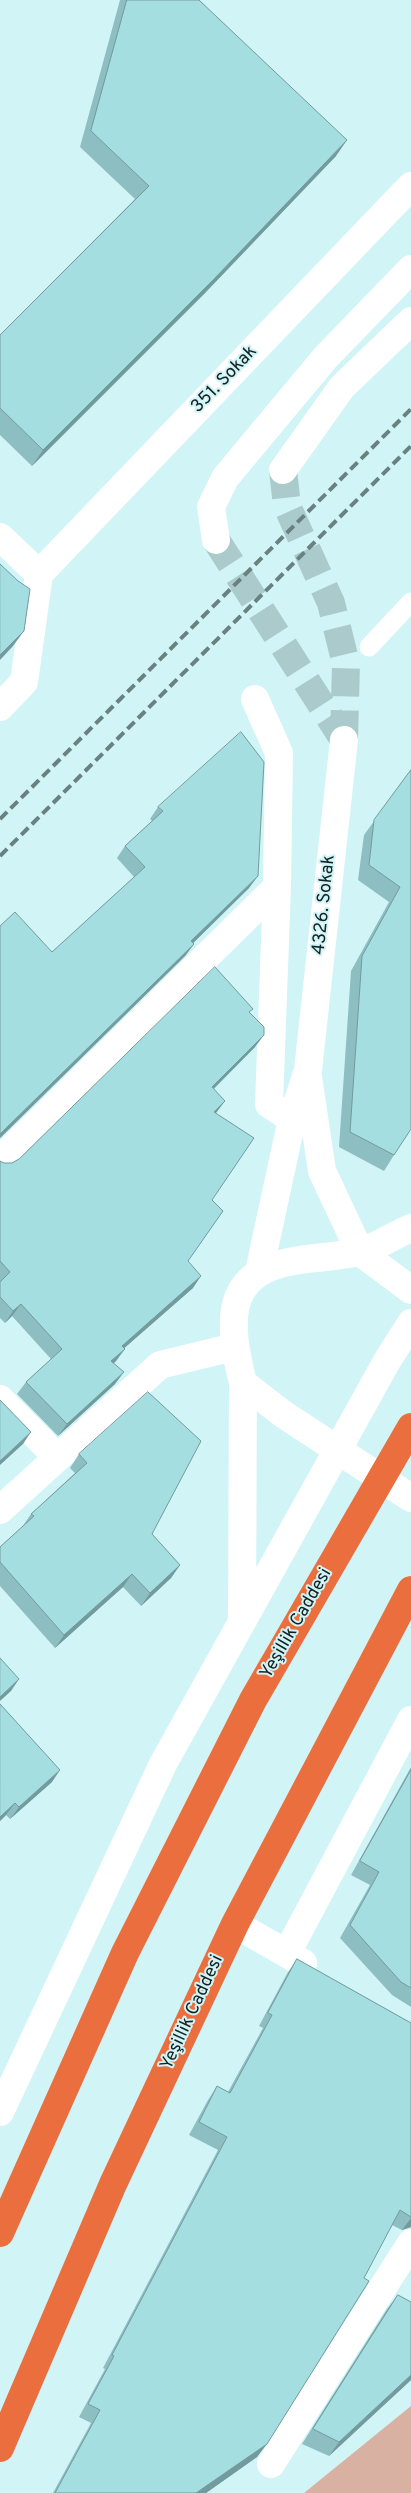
<!DOCTYPE html>
<meta charset="utf-8">
<style>
body{margin:0}
canvas{display:block;background:#d1f4f6}
</style>
<canvas width="411" height="2493"></canvas>
<script>
const c = document.querySelector('canvas').getContext('2d');
c.lineJoin = 'round';
function fill(path, color) { c.fillStyle = color; c.fill(path, 'evenodd'); }
function stroke(path, color, width, dash) { c.strokeStyle = color; c.lineWidth = width; c.lineCap = dash ? 'butt' : 'round'; c.setLineDash(dash || []); c.stroke(path); }
function write(font, color, halo, rows, align = 'center') {
  c.font = font + ' Overpass,sans-serif'; c.lineWidth = 4; c.setLineDash([]); c.textBaseline = 'middle'; c.strokeStyle = halo; c.fillStyle = color; for (const [text, x, y, turn = 0] of rows) {
    c.save(); c.translate(x, y); c.rotate((+turn || 0) * Math.PI / 180); c.textAlign = isNaN(turn) ? turn : align; if (halo) c.strokeText(text, 0, 0); c.fillText(text, 0, 0); c.restore();
  }
}
const green = new Path2D(`
 M411 2406V2493H304Z`);
const secondaryTunnel = new Path2D(`
 M283 470 287 506 331 603 346 664 344 740
 M216 540 344 740`);
const lane = new Path2D(`
 M369 647 411 602`);
const street = new Path2D(`
 M0 537 39 574 24 682 0 707
 M255 699 279 753 277 887 269 1104 292 1119
 M0 1160 277 887
 M0 1399 57 1457
 M0 1510 160 1365 234 1347
 M235 1924 303 1963
 M287 1953 411 1720
 M271 2464 411 2243`);
const secondary = new Path2D(`
 M283 470 342 387 411 321
 M216 540 211 507 225 478 325 358 411 269
 M39 574 411 186
 M308 1077 322 1171 360 1252 411 1290
 M411 1228C394 1235 376 1248 358 1252 337 1257 315 1257 294 1261 221 1273 229 1326 243 1383L283 1414 411 1498
 M259 1272 292 1119 308 1070 344 740
 M242 1622 243 1383
 M0 2112 163 1764 387 1361 411 1323`);
const highway = new Path2D(`
 M0 2233 125 1953 253 1700 411 1427
 M0 2448 113 2184 235 1924 411 1590`);
const rail = new Path2D(`
 M0 819 411 409
 M0 856 411 446`);
const wall = new Path2D(`
 M120 0H199L336 156 204 294 32 466 0 435V335L135 199 80 147Z
 M411 770 394 1155 384 1171 339 1147 351 971 389 902 358 880 364 835Z
 M158 807 249 888 193 943 194 944 185 956 0 1138V926L52 952 134 877 117 858 125 846 152 821 150 819Z
 M250 1013 255 1047 214 1089 216 1113 212 1200 188 1261 193 1288 124 1348 116 1361 114 1363 115 1384 58 1436 17 1394 26 1382 51 1359 12 1316 5 1323 0 1318V1161L4 1163H12L19 1159Z
 M79 1454 180 1565 171 1578 141 1606 123 1587 55 1648 0 1586V1547L22 1527 31 1514 75 1473 70 1468Z
 M0 1704 52 1782 10 1819 6 1815 0 1821Z
 M411 1767V2007L392 1995 340 1938 370 1885 351 1875Z
 M297 1959 411 2023V2227L402 2230 392 2225 257 2457 206 2493H53L91 2423 79 2417 105 2369 103 2368 218 2150 189 2135 208 2100 217 2086 228 2092 263 2028 259 2026 288 1972Z
 M398 2295 411 2302V2380L329 2456 302 2444 387 2309Z`);
const shadedWall = new Path2D(`
 M347 140 336 156 204 294 32 466 43 450Z
 M24 631 13 646 0 660V655Z
 M258 876 249 888 183 953 191 941Z
 M194 944 185 956 0 1138V1134Z
 M264 1035 255 1047 203 1099 212 1087Z
 M225 1101 216 1113 214 1112Z
 M201 1276 193 1288 113 1358 122 1346Z
 M21 1304 12 1316 5 1323 13 1311Z
 M125 1349 116 1361 103 1373 111 1361Z
 M124 1372 115 1384 58 1436 67 1424Z
 M31 1432 23 1444 0 1465V1461Z
 M180 1565 171 1578 141 1606 150 1593Z
 M132 1574 123 1587 55 1648 64 1635Z
 M19 1679 11 1691 0 1701V1697Z
 M60 1770 52 1782 10 1819 19 1807Z
 M15 1803 6 1815 0 1821V1817Z
 M411 2218V2227L402 2230Z
 M411 2375V2380L329 2456 339 2442Z
 M267 2444 257 2457 206 2493H196Z`);
const building = new Path2D(`
 M127 0H199L347 140 215 278 43 450 0 408V335L149 186 91 131Z
 M0 564 18 581 30 589 24 631 0 655Z
 M241 732 264 762 258 876 191 941 194 944 0 1134V926L15 912 52 952 145 867 125 846 163 811 158 807Z
 M411 770V1129L394 1155 350 1132 362 956 400 887 369 865 374 820Z
 M215 967 253 1009 249 1012 264 1027V1035L212 1087 225 1101 214 1112 254 1138 212 1200 223 1211 188 1261 201 1276 122 1346 125 1349 111 1361 124 1372 67 1424 26 1382 62 1349 21 1304 13 1311 0 1297V1282L10 1272 0 1261V1161L4 1163H12L19 1159Z
 M148 1392 201 1441 152 1534 180 1565 150 1593 132 1574 64 1635 0 1562V1547L34 1516 31 1514 87 1463 79 1454Z
 M0 1400 31 1432 0 1461Z
 M0 1658 19 1679 0 1697Z
 M0 1704 60 1770 19 1807 15 1803 0 1817Z
 M411 1770V1988L401 1982 350 1925 379 1872 360 1861Z
 M297 1959 411 2023V2217L400 2210 364 2278 369 2281 267 2444 196 2493H55L100 2410 88 2404 114 2356 112 2355 227 2137 199 2122 217 2086 230 2093 272 2015 268 2013Z
 M398 2295 411 2302V2375L339 2442 313 2429Z`);
const streetNames = [
 ["351. Sokak",225,380,-46],
 ["4326. Sokak",325,905,-84],
 ["Yeşillik Caddesi",297,1624,-60],
 ["Yeşillik Caddesi",193,2013,-65]
];
fill(green, '#d8b1a3');
stroke(secondaryTunnel, '#abcacc', 28, [28, 14]);
stroke(lane, '#fff', 19);
stroke(street, '#fff', 28);
stroke(secondary, '#fff', 28);
stroke(highway, '#eb6e3f', 28);
stroke(rail, '#6a8182', 4, [10, 5]);
fill(wall, '#8dbfc2');
fill(shadedWall, '#739b9e');
fill(building, '#a4dee1');
stroke(building, '#739b9e', 1);
write('18px', '#142122', '#d1f4f6', streetNames);
</script>
